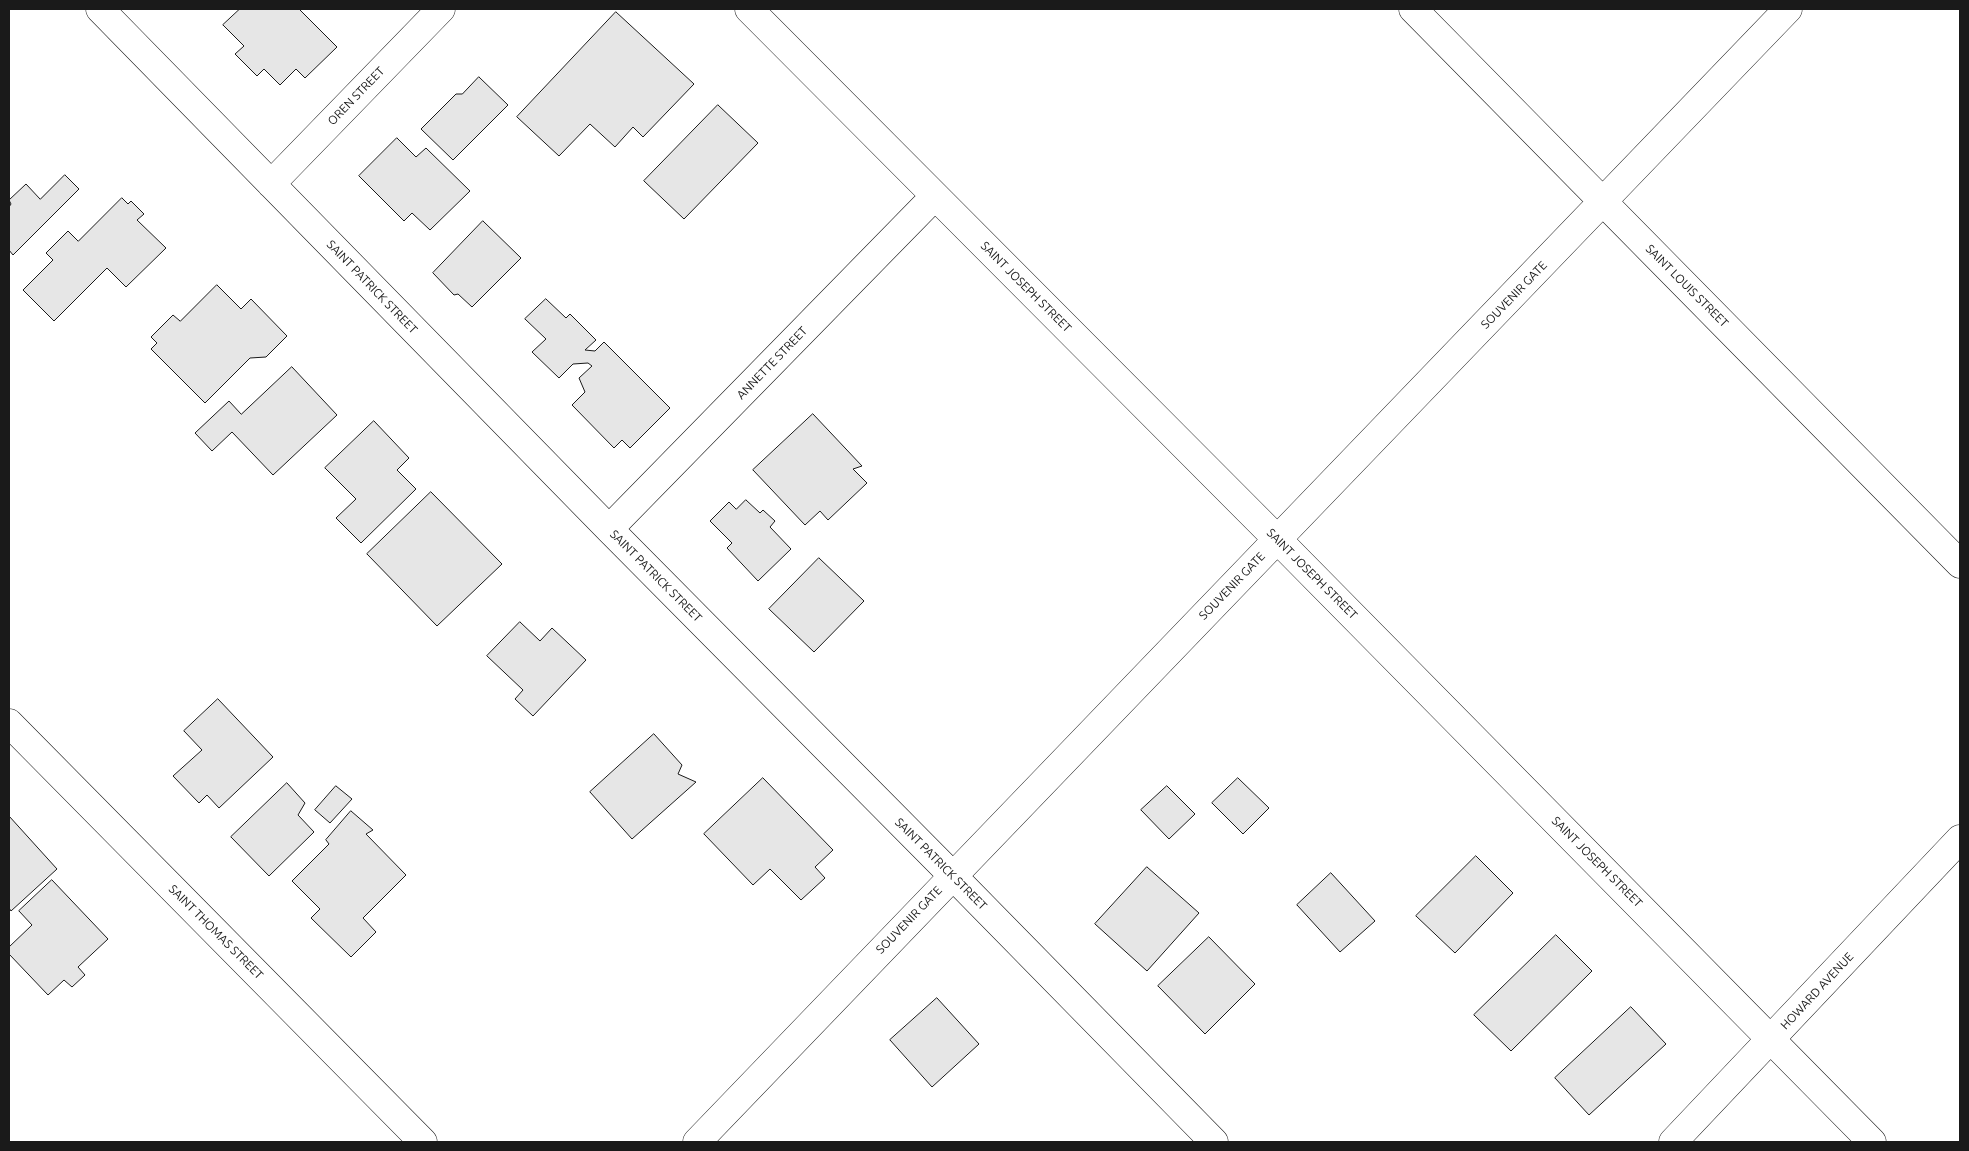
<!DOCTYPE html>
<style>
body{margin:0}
#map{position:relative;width:1969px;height:1151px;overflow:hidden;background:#fff;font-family:Ubuntu,sans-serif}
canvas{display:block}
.frame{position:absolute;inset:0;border:10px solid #1a1a1a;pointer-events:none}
</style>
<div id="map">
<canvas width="1969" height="1151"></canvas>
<div class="frame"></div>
</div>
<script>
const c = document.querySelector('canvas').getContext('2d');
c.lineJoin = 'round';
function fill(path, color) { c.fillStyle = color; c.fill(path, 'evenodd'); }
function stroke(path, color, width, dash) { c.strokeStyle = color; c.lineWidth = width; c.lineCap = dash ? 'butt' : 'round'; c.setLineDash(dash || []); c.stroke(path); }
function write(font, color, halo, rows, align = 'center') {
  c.font = font + ' Ubuntu,sans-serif'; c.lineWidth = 4; c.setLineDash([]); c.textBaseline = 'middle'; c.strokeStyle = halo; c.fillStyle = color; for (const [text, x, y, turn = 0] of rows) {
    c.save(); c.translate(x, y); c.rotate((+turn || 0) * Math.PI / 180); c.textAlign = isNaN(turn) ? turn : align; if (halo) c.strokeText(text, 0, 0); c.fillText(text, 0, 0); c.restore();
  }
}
const building = new Path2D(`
 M240 9H299L337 47 305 78 296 69 280 85 264 69 257 76 235 54 244 46 223 25Z
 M616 12 694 84 643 137 633 127 615 147 590 124 559 156 517 117Z
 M479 77 508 105 453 160 421 129 456 94H462Z
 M718 105 758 143 684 219 644 181Z
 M397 138 416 157 426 148 470 191 430 230 412 213 404 221 359 176Z
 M65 175 79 189 13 255 9 250V207L11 204 9 200 26 184 40 199Z
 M122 198 128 204 131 201 144 214 137 220 166 248 126 287 107 268 54 321 23 290 53 260 46 253 68 231 78 241Z
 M483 221 521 258 472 307 458 294 454 295 433 273Z
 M217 285 241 309 251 299 287 336 266 357 250 358 205 403 151 349 157 343 151 337 173 315 180 321Z
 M546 299 566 318 570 314 596 340 585 350 595 351 604 342 670 408 630 448 622 440 614 448 572 405 585 392 579 378 592 366 588 363 573 364 559 378 532 352 546 339 525 319Z
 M292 367 337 415 273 475 232 432 212 451 195 433 229 401 241 414Z
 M813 414 862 466 853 469 867 483 828 520 820 511 805 525 753 470Z
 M374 421 409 458 397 470 416 489 361 543 336 518 356 499 325 468Z
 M431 492 502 564 437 626 367 554Z
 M746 500 760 513 763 510 775 521 770 527 791 549 758 581 727 548 732 543 710 521 729 502 736 509Z
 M819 558 864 601 814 652 769 609Z
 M520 622 540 641 552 628 586 660 533 716 515 699 523 690 487 656Z
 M218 699 273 757 219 808 207 795 199 803 173 776 202 750 184 731Z
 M654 734 682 765 678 774 696 782 632 839 590 792Z
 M763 778 833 850 815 867 825 878 801 900 770 869 753 885 704 834Z
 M1238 778 1269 808 1243 834 1212 803Z
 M287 783 305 803 298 815 314 832 269 876 231 837Z
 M336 786 352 799 330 823 315 810Z
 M1167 786 1195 814 1169 839 1141 810Z
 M351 811 373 830 366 834 406 875 363 918 376 932 351 957 311 918 320 909 292 881 329 844 326 840Z
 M9 816 57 869 11 911 9 908Z
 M1476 856 1513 893 1455 953 1416 916Z
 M1147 867 1199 913 1147 971 1095 924Z
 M1331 873 1375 921 1340 952 1297 905Z
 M52 880 108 939 78 967 85 975 72 987 64 980 48 995 9 954V947L32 925 19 911Z
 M1556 935 1592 971 1511 1051 1474 1015Z
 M1209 937 1255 984 1205 1034 1158 986Z
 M937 998 979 1044 932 1087 890 1040Z
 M1631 1007 1666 1044 1589 1115 1555 1078Z`);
const minor = new Path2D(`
 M100 9 609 529 952 875 1214 1142
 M749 9 1277 539 1872 1142
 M1413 9 1960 564
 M271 184 441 9
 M609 529 935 196
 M9 723 423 1142
 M697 1142C1059 763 1426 388 1788 9
 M1673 1142 1960 839`);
const streetNames = [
 ["OREN STREET",356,96,-46],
 ["SAINT LOUIS STREET",1687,286,45],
 ["SAINT PATRICK STREET",372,287,46],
 ["SAINT JOSEPH STREET",1026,287,45],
 ["SOUVENIR GATE",1514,295,-46],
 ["ANNETTE STREET",772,363,-46],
 ["SAINT JOSEPH STREET",1312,574,45],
 ["SAINT PATRICK STREET",656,576,45],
 ["SOUVENIR GATE",1232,586,-46],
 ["SAINT JOSEPH STREET",1597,862,45],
 ["SAINT PATRICK STREET",941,864,45],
 ["SOUVENIR GATE",909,920,-46],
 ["SAINT THOMAS STREET",216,932,45],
 ["HOWARD AVENUE",1817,991,-47]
];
fill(building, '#e6e6e6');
stroke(building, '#1a1a1a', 1);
stroke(minor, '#1a1a1a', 29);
stroke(minor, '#fff', 28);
write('12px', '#1a1a1a', '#fff', streetNames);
</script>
